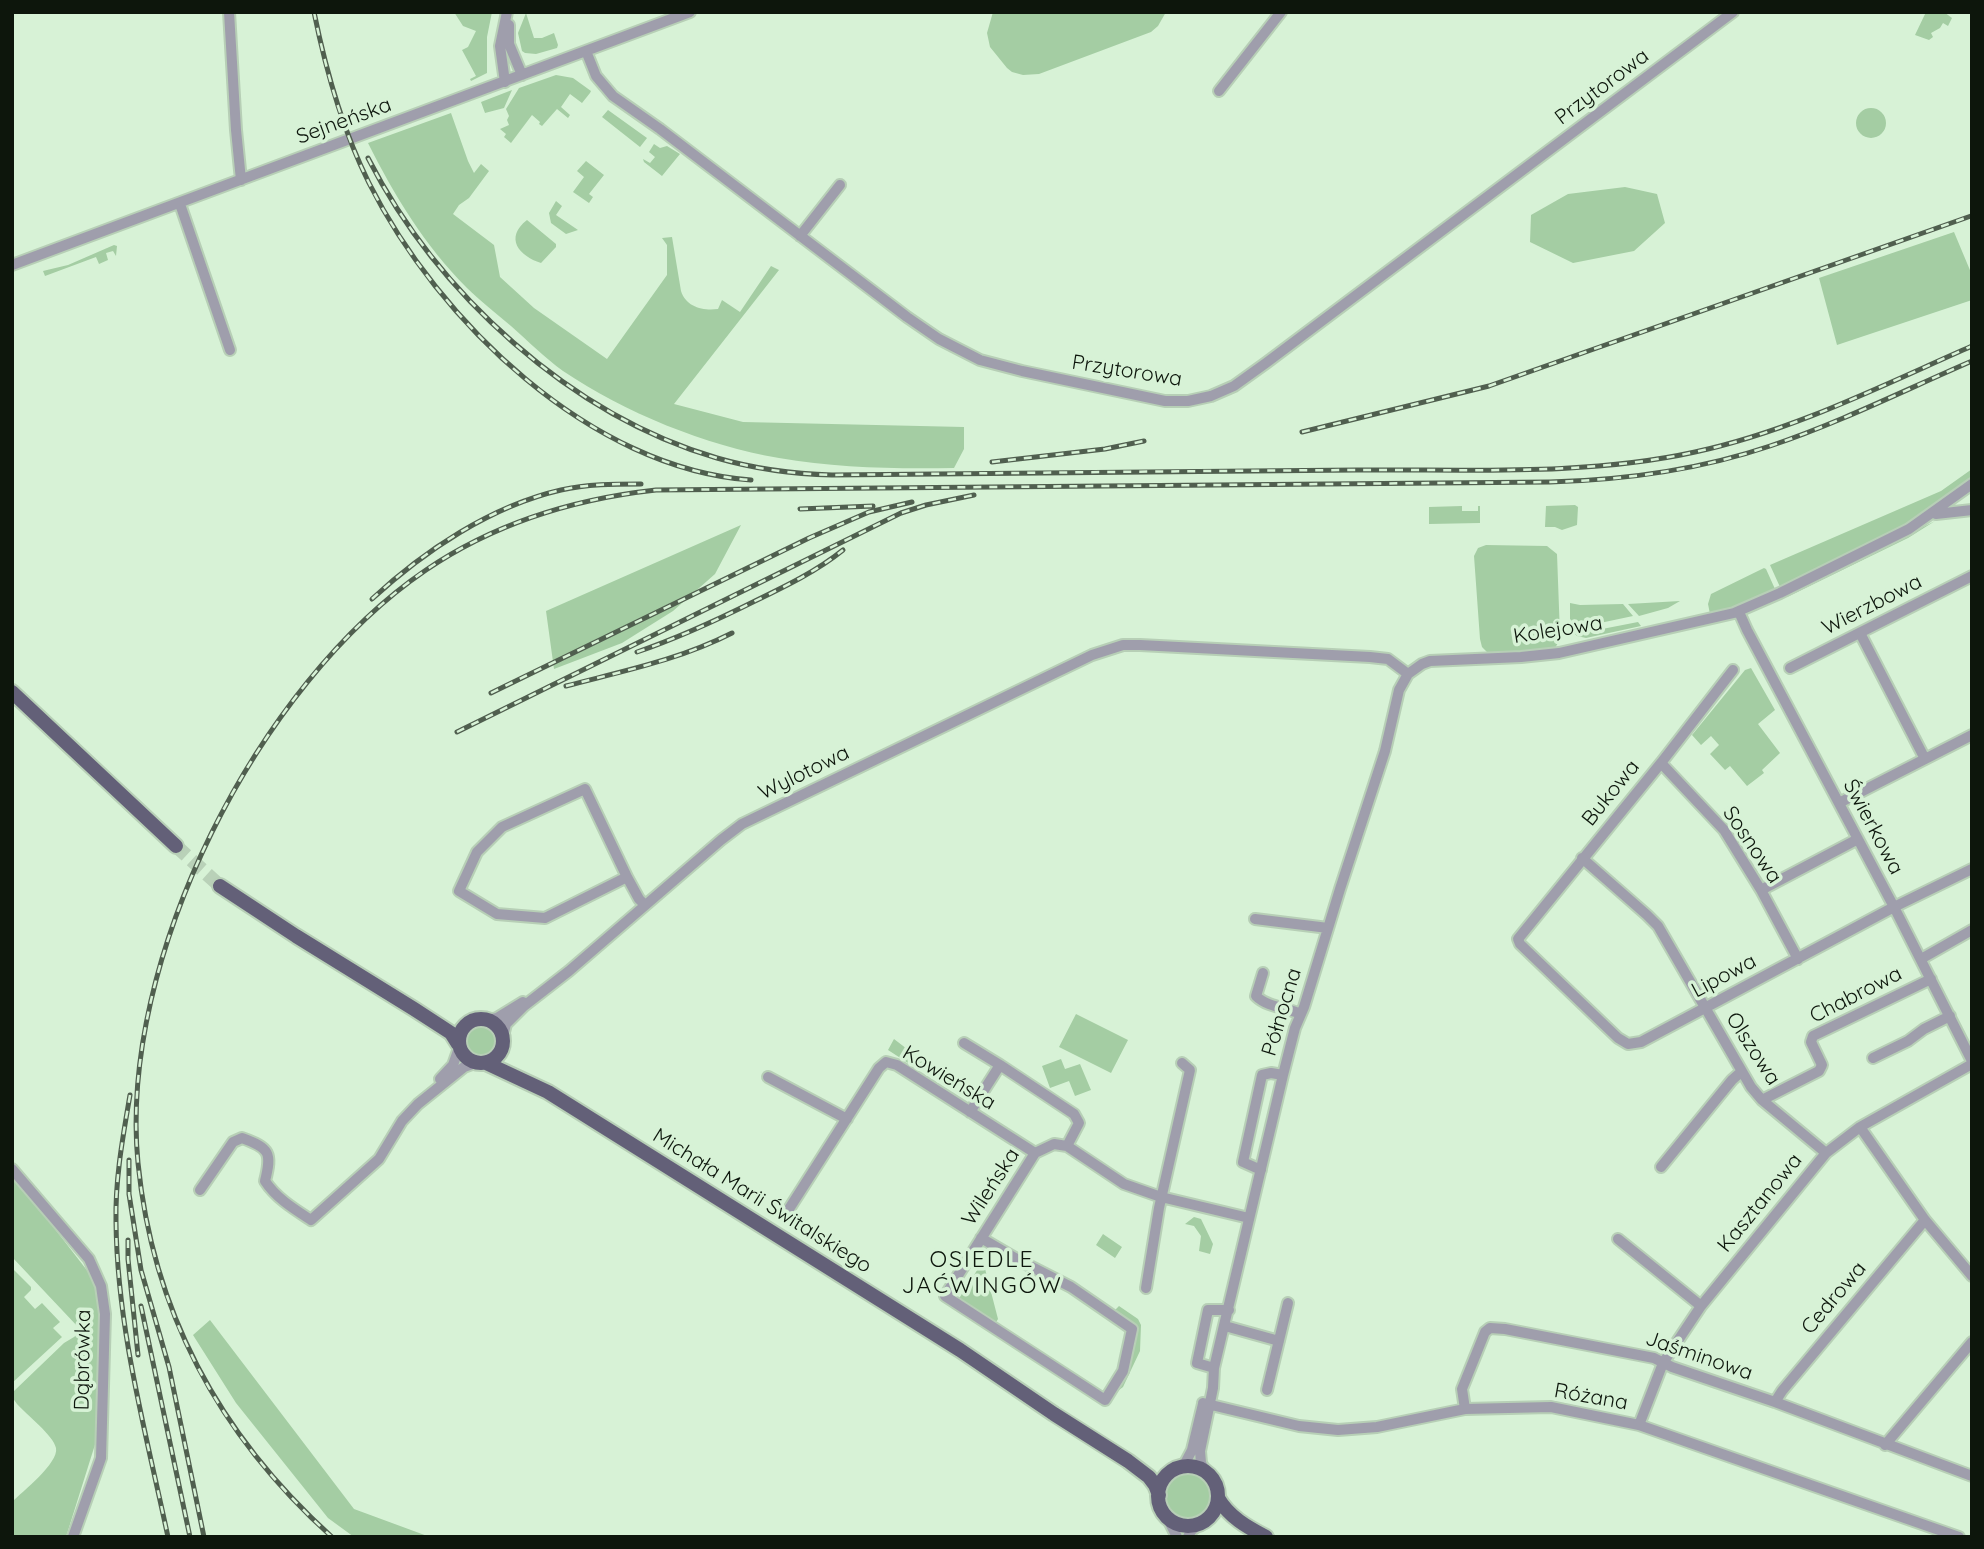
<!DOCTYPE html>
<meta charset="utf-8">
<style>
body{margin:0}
#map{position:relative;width:1984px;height:1549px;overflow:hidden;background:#d7f2d6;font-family:Quicksand,sans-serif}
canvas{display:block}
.frame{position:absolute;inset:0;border:14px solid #0d160c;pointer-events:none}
</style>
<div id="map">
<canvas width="1984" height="1549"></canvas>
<div class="frame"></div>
</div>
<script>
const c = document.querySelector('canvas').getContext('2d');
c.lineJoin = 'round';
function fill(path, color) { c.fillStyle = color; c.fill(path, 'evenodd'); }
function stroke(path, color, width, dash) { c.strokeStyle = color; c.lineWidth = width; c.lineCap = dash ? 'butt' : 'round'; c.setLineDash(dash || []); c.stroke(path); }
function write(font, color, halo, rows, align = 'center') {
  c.font = font + ' Quicksand,sans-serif'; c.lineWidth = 7; c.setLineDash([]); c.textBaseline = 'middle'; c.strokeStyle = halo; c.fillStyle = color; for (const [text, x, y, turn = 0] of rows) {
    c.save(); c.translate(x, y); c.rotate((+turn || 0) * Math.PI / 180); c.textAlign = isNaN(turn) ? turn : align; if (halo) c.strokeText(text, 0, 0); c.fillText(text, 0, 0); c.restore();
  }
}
const green = new Path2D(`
 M454 12H492L487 37V73L471 81 470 79 476 76 462 50 468 47 476 31 463 26Z
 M993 12H1166L1158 26 1151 32 1039 74 1023 75 1012 72 1007 68 990 47 987 33Z
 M1926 12H1944L1952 18 1948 26 1943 23 1940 28 1931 33 1933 37 1929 40 1915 35Z
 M526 13 534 38H542L554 33 558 45 557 48 536 54 525 53 522 51 518 33Z
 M556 75 573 78 591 91 590 93 582 103 570 94 561 107 570 115 568 118 557 109 542 126 539 124 540 122 532 115 511 143 504 137 506 134 500 129 509 125 507 120 509 116 506 109 519 88Z
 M512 90 504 108 485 113 481 102Z
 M1856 123a15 15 0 1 1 30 0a15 15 0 1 1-30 0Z
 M608 110 647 138 640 147 602 117Z
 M451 113 468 161 474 173 481 164 489 171 469 198 459 205 453 214 494 245 500 277 534 308 607 359 667 275V245L662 238 672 237 681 291C686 307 703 311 718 309L722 300 740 312 771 266 779 270 674 404 743 422 964 427V449L954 468C896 469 836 468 779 458 706 446 624 412 563 371 545 358 528 341 511 326 496 313 480 301 467 288 425 246 394 195 368 143Z
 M654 144 660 148 667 146 680 154 662 176 644 162 643 159 650 163 655 157 649 152Z
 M586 161 604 175 589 194 593 197 589 203 573 192 584 177 577 171Z
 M1625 187 1657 194 1665 223 1634 251 1573 263 1530 242 1531 215 1568 194Z
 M556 201 562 206 556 215 578 230 566 234 551 223 549 213Z
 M527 220 556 244V247L541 263C519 256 504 238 527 220Z
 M1954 232 1972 275V300L1837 345 1819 278Z
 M114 245 117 246 116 256 113 251 106 253 108 260 99 264 96 257 45 276 43 271 47 270 68 265Z
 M1972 469V477L1935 505 1902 527 1780 587 1770 565 1941 491Z
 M1575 505 1578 507 1577 525 1562 530 1555 527H1545L1546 506Z
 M1462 506V511H1478V506H1480V523L1429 524V507Z
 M1935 521 1908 538 1787 597H1785Z
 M741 525 715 574 673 611 622 643 554 669 546 611Z
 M1486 545 1547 546 1557 554 1560 635 1558 643 1555 648 1524 652 1488 653 1482 647 1480 639 1474 556 1478 548Z
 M1764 568 1766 569 1775 589 1740 605 1710 614 1708 604 1711 594Z
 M1680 601 1668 608 1639 616 1628 604Z
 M1570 603 1580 605 1623 604 1633 616 1600 623 1575 624 1570 619Z
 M1638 622 1641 626 1586 638 1577 636 1570 630H1597Z
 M1751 668 1775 710 1758 724 1780 753 1762 770 1764 773 1747 786 1730 766 1725 770 1710 754 1719 745 1711 736 1701 745 1692 735 1745 670Z
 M1076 1014 1128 1040 1111 1073 1059 1047Z
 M464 1042a16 16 0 1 1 32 0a16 16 0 1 1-32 0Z
 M894 1039 924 1062 919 1070 888 1050Z
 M1061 1059 1065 1069 1080 1064 1091 1090 1075 1096 1069 1081 1050 1088 1042 1066Z
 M12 1178 48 1220 96 1282 100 1313 98 1435 66 1537H12V1502C22 1492 59 1463 56 1448 54 1436 26 1414 17 1404L12 1397 14 1391 64 1343 74 1337 79 1333V1328L12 1257Z
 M1194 1217 1201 1219 1213 1244 1210 1254 1199 1251 1201 1236 1194 1226 1185 1224Z
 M1103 1234 1122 1247 1115 1258 1096 1245Z
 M983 1261 998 1319 995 1324 958 1300Z
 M12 1268 31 1287V1290L24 1297 35 1309 42 1303 60 1322 53 1328 62 1337 12 1383Z
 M1119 1306 1138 1319 1141 1325 1140 1351 1123 1387 1110 1397 1133 1337 1135 1324 1114 1311Z
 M210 1320 354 1509 430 1537H354L328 1518 236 1403 193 1335Z
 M1166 1496a22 22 0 1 1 44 0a22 22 0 1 1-44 0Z`);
const majorTunnel = new Path2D(`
 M176 846 220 886`);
const minor = new Path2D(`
 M229 12 236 130 241 180
 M509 25V44L522 75
 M586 51 596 76 613 96 660 129 907 317 939 339 980 360 1022 371 1165 401H1188L1211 396 1234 386 1266 363 1733 12
 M505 82 500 46 507 12
 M1219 91 1281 12
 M180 204 230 350
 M800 236 840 185
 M12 265 690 12
 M1936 514 1972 510
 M1739 612 1747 630 1894 907 1972 1061
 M1860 633 1925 759
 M1790 668 1972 576
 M1733 670 1661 763 1518 939 1520 944 1618 1038 1628 1044 1641 1042 1894 907 1972 869
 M1661 763 1724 830 1761 890 1798 959
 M1839 803 1972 735
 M1582 858 1647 915 1658 926 1751 1087 1762 1100 1826 1153
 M627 877 545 918 497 914 459 891 477 852 502 827 585 789 627 877 639 899 645 905
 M1761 890 1858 839
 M1255 919 1328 928
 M1921 959 1972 930
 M1263 973 1256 996C1267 1007 1287 1008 1301 1014
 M488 1020 497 1018 523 1002
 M503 1036 506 1024 524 1006 569 971 721 840 742 824 1092 655 1123 645H1140L1370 657 1388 659 1408 674
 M964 1043 1000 1065 970 1112
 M1873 1058 1908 1041 1924 1029 1950 1016
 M1000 1065 1074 1114 1079 1123 1067 1146
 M768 1077 847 1119
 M440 1079 453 1065 459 1048
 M1762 1100 1819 1071 1822 1065 1811 1042 1813 1036 1931 979
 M1860 1127 1925 1220 1972 1276
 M1661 1167 1732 1080 1741 1072
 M12 1169 89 1259 101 1286 105 1314 101 1458 73 1537
 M1261 1170 1243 1162 1262 1075 1271 1073 1283 1075
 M200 1190 233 1142 242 1138C270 1148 272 1153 265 1181 276 1198 294 1209 311 1220L379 1159 402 1121 418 1104 464 1067 475 1063
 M789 1209 879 1068 886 1062 897 1065 1035 1153
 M981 1238 1022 1262 1071 1287 1132 1329 1123 1371 1105 1400 945 1296 1035 1153 1054 1144 1067 1146 1124 1184 1161 1197 1249 1218
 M1618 1239 1701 1306
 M1146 1288 1159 1208 1190 1070 1182 1063
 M1225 1326 1279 1341
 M1214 1368 1197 1363 1208 1310H1229
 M1267 1390 1288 1303
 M1775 1402 1782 1391 1925 1220
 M1203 1403 1299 1426 1338 1430 1377 1427 1465 1409 1551 1407 1639 1425 1959 1537
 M1465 1409 1462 1389 1485 1332 1490 1328 1505 1329 1654 1358 1672 1367 1775 1402 1972 1476
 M1639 1425 1663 1363 1701 1306 1826 1153 1860 1127 1972 1064
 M1885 1445 1972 1342
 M1183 1467 1192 1450 1203 1404
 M1206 1473 1201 1463 1200 1451 1213 1388 1214 1368 1283 1075 1295 1028 1304 1007 1340 889 1385 751 1399 690 1408 674 1422 664 1430 661 1521 657 1559 653 1734 613 1780 593 1909 529 1972 484
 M1167 1517 1177 1537
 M1188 1537 1191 1531 1199 1524`);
const major = new Path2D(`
 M12 692 176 846
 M220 886 296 936 414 1009 451 1033 458 1044
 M459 1041a22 22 0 1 1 44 0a22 22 0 1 1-44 0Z
 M486 1063 548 1092 960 1350 1054 1414 1128 1461 1149 1477 1155 1485 1159 1495
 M1158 1496a30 30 0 1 1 60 0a30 30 0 1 1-60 0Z
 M1218 1498C1229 1517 1247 1527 1266 1537`);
const rail = new Path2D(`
 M314 12C326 71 342 129 369 183 438 321 591 469 751 480
 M368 158C437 293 570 415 717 458 755 469 793 474 832 475 1007 473 1182 471 1357 470 1468 469 1586 476 1695 452 1792 431 1881 386 1972 346
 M1302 432 1489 386 1971 216
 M992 462 1105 449 1144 441
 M800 509 873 506
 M372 599C424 551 491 506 561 490 587 484 614 484 641 484
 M637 652C678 638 717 620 755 601 786 586 817 571 843 550
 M566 686C623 671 679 660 732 633
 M491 693 809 538 869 512 912 502
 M457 732 901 513 926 505 974 495
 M130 1095C123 1136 115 1179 116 1222 117 1328 146 1433 168 1537
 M129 1160V1194L141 1270 169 1367 204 1537
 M128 1240V1259L138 1355
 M141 1306 190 1537
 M332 1537C220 1436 153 1314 138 1163 118 960 258 684 426 570 495 523 574 499 656 490L1550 482C1625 480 1699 470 1770 446 1839 423 1905 390 1972 361`);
const streetNames = [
 ["Przytorowa",1602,87,-37],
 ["Sejneńska",344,121,-20],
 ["Przytorowa",1127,371,9],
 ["Wierzbowa",1872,605,-27],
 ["Kolejowa",1558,630,-9],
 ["Wylotowa",804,773,-26],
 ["Bukowa",1611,793,-51],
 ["Świerkowa",1873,827,62],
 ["Sosnowa",1752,845,56],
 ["Lipowa",1724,976,-28],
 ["Chabrowa",1856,995,-27],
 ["Północna",1282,1012,-73],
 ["Olszowa",1753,1049,57],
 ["Kowieńska",949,1078,31],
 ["Wileńska",991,1187,-57],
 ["Michała Marii Świtalskiego",762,1201,32],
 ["Kasztanowa",1760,1203,-51],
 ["Cedrowa",1834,1298,-50],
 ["Jaśminowa",1699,1356,19],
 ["Dąbrówka",83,1360,-89],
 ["Różana",1591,1397,10]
];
const neighbourhoodNames = [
 ["OSIEDLE",982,1260],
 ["JAĆWINGÓW",982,1286]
];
fill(green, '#a4cda3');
stroke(majorTunnel, '#b9d1b8', 14, [14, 7]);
stroke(minor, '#b7cfb6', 14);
stroke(major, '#b7cfb6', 18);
stroke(minor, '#9f9eac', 10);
stroke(major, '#636078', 14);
stroke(rail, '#505f4f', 5);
stroke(rail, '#d7f2d6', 2.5, [8]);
write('21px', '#0d160c', '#d7f2d6', streetNames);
c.letterSpacing = '2px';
write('23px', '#0d160c', '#d7f2d6', neighbourhoodNames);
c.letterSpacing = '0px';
</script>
